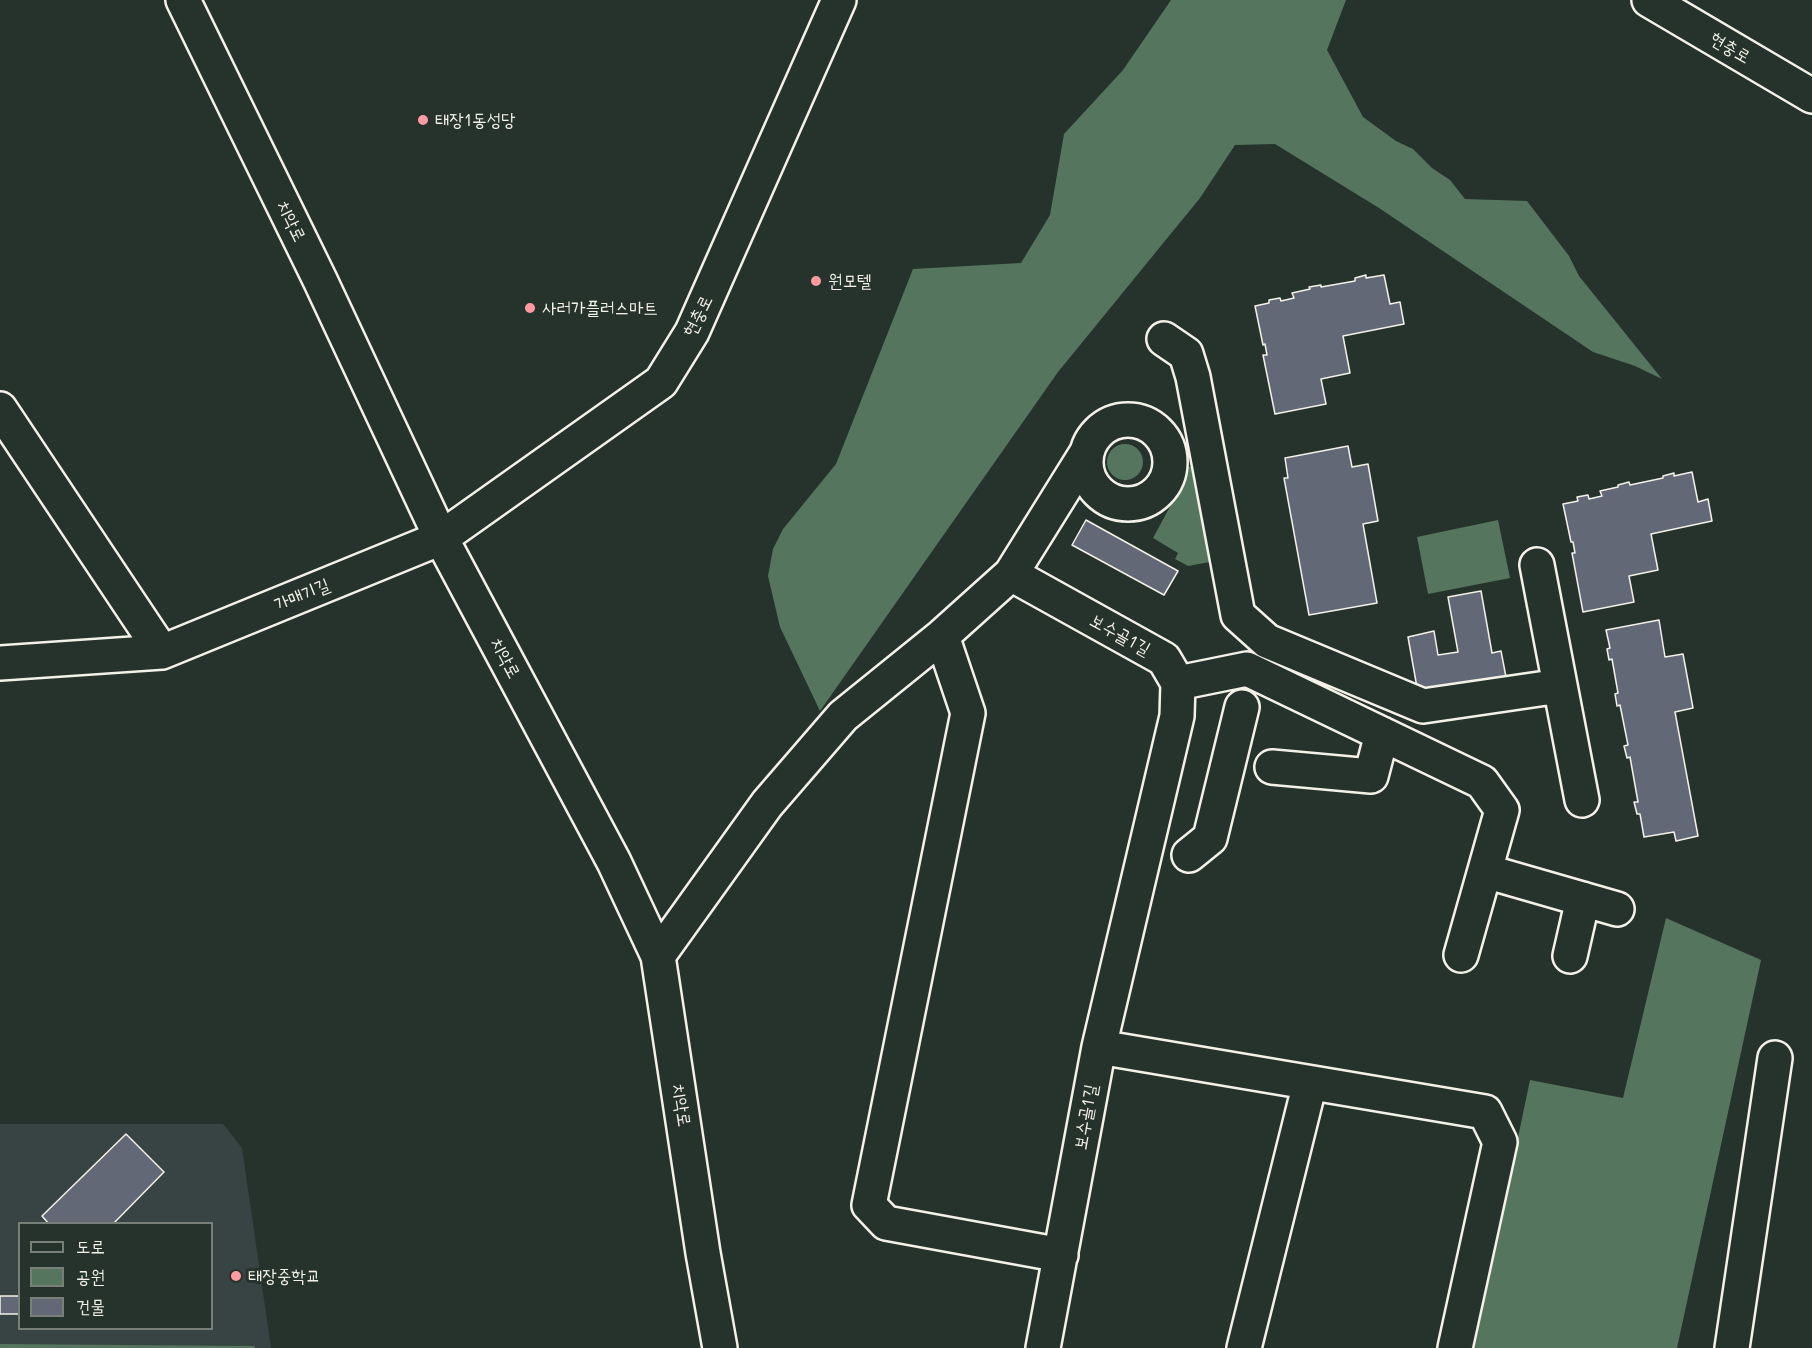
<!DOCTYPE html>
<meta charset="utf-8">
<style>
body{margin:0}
#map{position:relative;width:1812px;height:1348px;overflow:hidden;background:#26332d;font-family:Mali,"Poor Story",sans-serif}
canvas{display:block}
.legend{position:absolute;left:18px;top:1222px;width:195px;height:108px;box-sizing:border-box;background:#26332d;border:2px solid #787f78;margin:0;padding:8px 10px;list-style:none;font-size:18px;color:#f4f1e8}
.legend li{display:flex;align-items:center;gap:12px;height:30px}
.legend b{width:30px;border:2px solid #787f78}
</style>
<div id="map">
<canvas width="1812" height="1348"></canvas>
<ul class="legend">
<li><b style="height:8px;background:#26332d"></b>도로</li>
<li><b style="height:16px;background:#55755e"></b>공원</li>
<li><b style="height:16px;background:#626876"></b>건물</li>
</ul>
</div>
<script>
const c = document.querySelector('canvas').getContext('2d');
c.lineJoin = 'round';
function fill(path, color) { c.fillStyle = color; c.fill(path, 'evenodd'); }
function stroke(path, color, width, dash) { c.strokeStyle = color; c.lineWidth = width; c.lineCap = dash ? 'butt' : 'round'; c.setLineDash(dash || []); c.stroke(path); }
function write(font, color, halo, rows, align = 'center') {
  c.font = font + ' Mali,"Poor Story",sans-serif'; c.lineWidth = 6; c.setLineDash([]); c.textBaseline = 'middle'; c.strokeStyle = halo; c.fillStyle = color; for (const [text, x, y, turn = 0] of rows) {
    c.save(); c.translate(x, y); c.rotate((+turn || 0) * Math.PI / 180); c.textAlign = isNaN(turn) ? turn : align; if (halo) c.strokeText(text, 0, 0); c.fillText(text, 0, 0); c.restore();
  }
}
const built = new Path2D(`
 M0 1124H223L242 1148 271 1348H0ZM20 1224H212V1328H20Z`);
const green = new Path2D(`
 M1171 0H1346L1327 50 1363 117 1396 141 1413 149 1432 168 1450 180 1465 199 1527 201 1569 256 1579 276 1662 379 1635 366 1593 352 1379 208 1275 144 1235 145 1200 198 1058 372 820 711 780 627 768 576 773 549 783 529 836 464 913 269 1021 263 1050 215 1064 134 1123 70Z
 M1107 462a18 18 0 1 1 36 0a18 18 0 1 1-36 0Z
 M1194 466 1215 561 1188 566 1175 559 1178 553 1153 538 1173 501 1168 494 1176 480 1180 469Z
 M1498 520 1510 578 1428 594 1417 537Z
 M1666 918 1761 960 1677 1348H1474L1530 1080 1623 1098Z
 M0 1344 254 1346 255 1348H0Z`);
const building = new Path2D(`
 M1366 275V278L1384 275 1390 304 1400 302 1404 324 1343 336 1350 373 1321 379 1326 404 1275 414 1263 355H1267L1265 344 1263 345 1255 306 1269 303V300L1280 298 1281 301 1294 298 1292 293 1310 289 1309 287 1321 285V287L1355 281V278Z
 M1348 446 1352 467 1368 464 1378 521 1363 524 1377 603 1309 615 1284 478H1288L1285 458Z
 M1692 472 1698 502 1708 499 1712 521 1651 534 1658 570 1629 576 1634 602 1583 612 1572 553H1575L1573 542H1571L1563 504 1578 501 1577 497 1588 495 1589 499 1602 496 1600 491 1618 487V485L1629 482 1630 485 1663 478V476L1674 473V476Z
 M1086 520 1178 571 1164 595 1072 545Z
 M1481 591 1492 653 1501 651 1506 677 1418 693 1408 637 1434 631 1438 655 1458 652 1448 597Z
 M1659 620 1665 657 1683 654 1693 708 1675 712 1698 836 1676 841 1674 832 1644 837 1640 814H1637L1634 802H1638L1630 757 1627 758 1624 746 1628 745 1620 705 1617 706 1615 694 1618 693 1612 659 1609 660 1607 649 1610 648 1606 630Z
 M126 1134 164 1172 113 1224H49L42 1216Z
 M0 1296H20V1314H0Z`);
const minor = new Path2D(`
 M183 0 320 280 441 538 614 862 658 956 703 1253 720 1348
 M1649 0 1812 96
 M1164 339 1186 354 1193 377 1238 615 1267 641 1423 706 1560 686
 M0 409 162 652
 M1086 462a42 42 0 1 1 84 0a42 42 0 1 1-84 0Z
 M1537 565 1582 800
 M1011 574 1164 659 1178 683 1177 716 1099 1047 1043 1348
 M942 636 968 713 869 1205 886 1223 1061 1255
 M0 663 162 652 441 538 661 382 692 332 839 0
 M1178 683 1247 669 1482 782 1502 810 1461 955
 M1272 767 1371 776 1382 734
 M1189 855 1210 838 1242 707
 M1485 871 1617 909
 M658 956 767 804 843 716 942 636 1011 574 1087 452
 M1570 956 1583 899
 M1099 1047 1485 1112 1500 1142 1455 1348
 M1244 1348 1310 1083
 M1732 1348 1775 1058`);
const markers = [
 [423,120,6,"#ff9aa2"],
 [816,281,6,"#ff9aa2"],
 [530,308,6,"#ff9aa2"],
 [236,1276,6,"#ff9aa2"]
];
const streetNames = [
 ["현충로",1730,48,30],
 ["치악로",291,221,64],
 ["현충로",698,316,-64],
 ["가매기길",302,595,-22],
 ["보수골1길",1120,635,29],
 ["치악로",505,658,62],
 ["치악로",681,1105,81],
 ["보수골1길",1086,1117,-80]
];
const poiNames = [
 ["태장1동성당",435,120],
 ["원모텔",828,281],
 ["사러가플러스마트",542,308],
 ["태장중학교",248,1276]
];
fill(built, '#384343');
fill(green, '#55755e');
fill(building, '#626876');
stroke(building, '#f4f1e8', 1.5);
stroke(minor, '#f4f1e8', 38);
stroke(minor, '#26332d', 33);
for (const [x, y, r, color] of markers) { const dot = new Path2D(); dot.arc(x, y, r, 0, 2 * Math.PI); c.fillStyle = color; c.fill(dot); stroke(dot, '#26332d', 2); }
write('18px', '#f4f1e8', '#26332d', streetNames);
write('18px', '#f4f1e8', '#26332d', poiNames, 'left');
</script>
